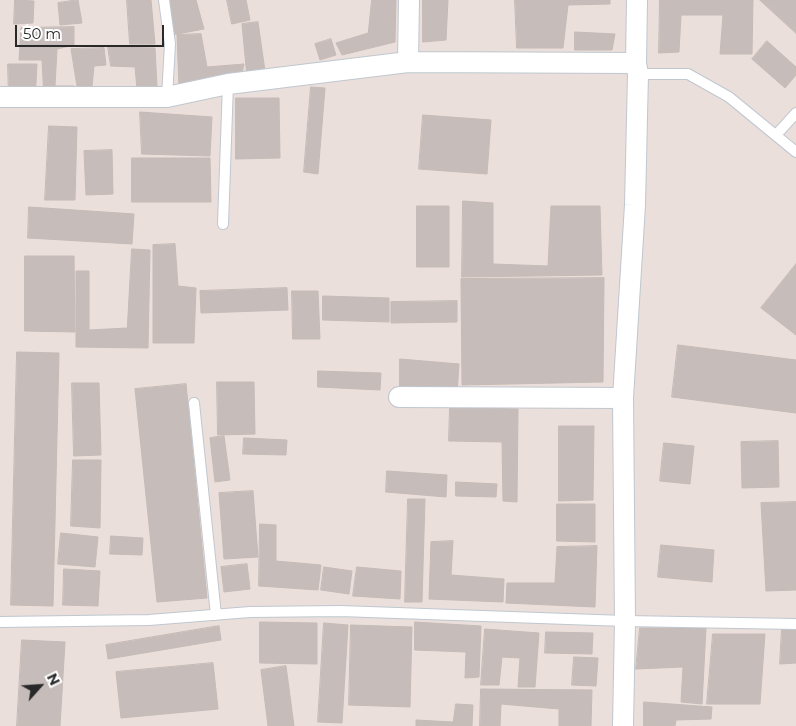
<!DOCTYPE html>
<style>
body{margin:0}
#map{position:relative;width:796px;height:726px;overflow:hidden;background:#eadfdb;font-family:Montserrat,sans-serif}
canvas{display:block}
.north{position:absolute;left:15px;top:661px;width:50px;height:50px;-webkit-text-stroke:4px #fff;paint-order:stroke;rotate:64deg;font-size:14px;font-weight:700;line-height:20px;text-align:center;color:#292929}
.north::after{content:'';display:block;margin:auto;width:18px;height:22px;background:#292929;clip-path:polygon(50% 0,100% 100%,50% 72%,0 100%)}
.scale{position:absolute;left:15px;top:25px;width:149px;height:22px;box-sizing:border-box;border:2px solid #292929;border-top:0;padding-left:6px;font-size:15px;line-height:18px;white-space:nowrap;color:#292929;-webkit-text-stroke:4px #fff;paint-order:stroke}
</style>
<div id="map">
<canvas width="796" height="726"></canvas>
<div class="north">N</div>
<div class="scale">50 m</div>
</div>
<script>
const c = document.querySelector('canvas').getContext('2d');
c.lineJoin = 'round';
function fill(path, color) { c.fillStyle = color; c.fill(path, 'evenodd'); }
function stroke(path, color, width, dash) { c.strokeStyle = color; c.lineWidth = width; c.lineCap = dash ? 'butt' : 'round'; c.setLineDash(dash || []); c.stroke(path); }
const building = new Path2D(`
 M15 0 34 1 33 23 14 24Z
 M78 0 82 23 60 25 58 3Z
 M127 0H151L155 44H130Z
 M166 0H196L204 29 172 35Z
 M227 0H246L250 20 232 24Z
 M372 0H396L395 42 342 55 336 43 368 33Z
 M423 0H448L446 40 423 42Z
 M515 0H610V4L568 5 563 48H517Z
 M660 0H753L752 54H720L723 15H681L679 52 659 53Z
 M760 0H796V33Z
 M258 22 265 71 247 77 242 24Z
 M74 27V45L57 49 55 86H74V97L44 98 42 60H19L21 28Z
 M575 32 615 34 612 50H575Z
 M201 34 207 67 244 64 242 74 179 87 177 35Z
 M331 39 336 55 320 60 315 44Z
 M767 41 796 67V75L785 88 752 59Z
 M108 47 155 48 157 87 137 89 135 67 111 66Z
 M104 48 106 65 94 66 92 87 77 86 71 49Z
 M8 64H37L35 101 9 99Z
 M311 87 325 88 318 174 304 172Z
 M236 98H279L280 158 236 159Z
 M140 112 212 117 210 156 142 154Z
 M423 115 491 120 487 174 419 169Z
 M49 126 77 127 75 200H45Z
 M112 150 113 194 86 195 84 151Z
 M132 158H210L211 202H132Z
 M463 201 493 203V264L548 266 551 206H600L602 275 462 277Z
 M417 206H449V267H417Z
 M29 207 134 214 132 244 28 238Z
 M175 244 178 286 196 288 194 343H153V245Z
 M132 249 150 250 148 348 76 347V271H89V330L127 328Z
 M25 256H74L75 332 25 331Z
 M796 264V335L761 308Z
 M604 278 603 382 462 385 461 279Z
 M287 288 288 310 201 313 200 291Z
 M292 291H318L320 339H293Z
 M323 296 389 298V322L323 320Z
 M457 301V322L391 323V302Z
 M678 345 796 360V413L672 397Z
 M17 352 59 353 53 606 11 605Z
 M400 359 459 364 457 394 400 392Z
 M318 371 381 373 380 390 318 387Z
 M217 382H254L255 434 218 435Z
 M72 383H99L101 455 74 456Z
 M186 384 207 598 157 602 135 389Z
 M450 407 518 409 517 502 503 501 502 442 449 441Z
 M559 426H594L593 500 559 501Z
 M224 436 230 480 215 482 210 438Z
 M244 438 287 440 286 455 243 454Z
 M778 441 779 487 742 488 741 442Z
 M664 443 694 446 690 484 660 481Z
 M73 460H101L100 528 71 526Z
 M387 471 447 475 446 497 386 492Z
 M456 482 497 484 496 497 456 496Z
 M253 491 258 557 224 559 219 493Z
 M408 499H425L422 602H405Z
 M796 502V590L766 591 761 503Z
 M557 504H595V542L557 541Z
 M260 524 276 525V561L321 565 318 590 259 586Z
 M61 533 98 537 95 567 58 564Z
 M111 536 143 538 142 555 110 554Z
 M453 541 451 575 504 579 503 602 429 599 431 542Z
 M661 545 714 550 712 582 658 577Z
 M597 546 595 607 506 603 507 583H555L557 547Z
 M247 564 250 589 224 592 221 567Z
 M324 567 352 571 349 594 321 590Z
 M357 567 401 571 400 599 353 596Z
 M64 569 100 571 98 606 63 605Z
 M260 622 317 623V664L260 663Z
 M415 622 481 626 479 677 465 678 466 652 415 650Z
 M324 623 348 625 342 723 318 722Z
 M351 625 412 627 410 707 349 705Z
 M219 626 221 640 108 659 106 645Z
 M640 628H706L702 704 681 702 683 667 636 669Z
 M485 629 539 633 535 687H518L520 658 502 657 499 685H481Z
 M782 629H796V663L780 664Z
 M546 632 593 633 592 654 545 653Z
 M713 634H765L760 704H707Z
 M22 640 65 642 60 726H17Z
 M574 657 598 658 596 686 572 685Z
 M213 663 218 709 121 718 116 672Z
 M286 666 294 726H268L261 670Z
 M481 689 592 690 591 726H559V709L501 704 500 726H480Z
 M644 702 712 707 711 719 676 720 675 726H644Z
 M456 704 473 705 472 726H416V720L453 722Z`);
const service = new Path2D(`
 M164 0 170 44 167 97
 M638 74H688L729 97 796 152
 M776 135 796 113
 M223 224 228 84
 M194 403 216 615
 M0 622 149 620 250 612 340 611 625 621 796 624`);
const minor = new Path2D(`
 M408 62 409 0
 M0 97H167L228 84 408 62 636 63
 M399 397 623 398
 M623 726 625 621 623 398 635 205 638 74 636 63 637 0`);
fill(building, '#c6bdbb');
stroke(building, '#c6bab5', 1);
stroke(service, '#c0c7cf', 12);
stroke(minor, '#c0c7cf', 22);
stroke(service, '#fff', 10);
stroke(minor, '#fff', 20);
</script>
